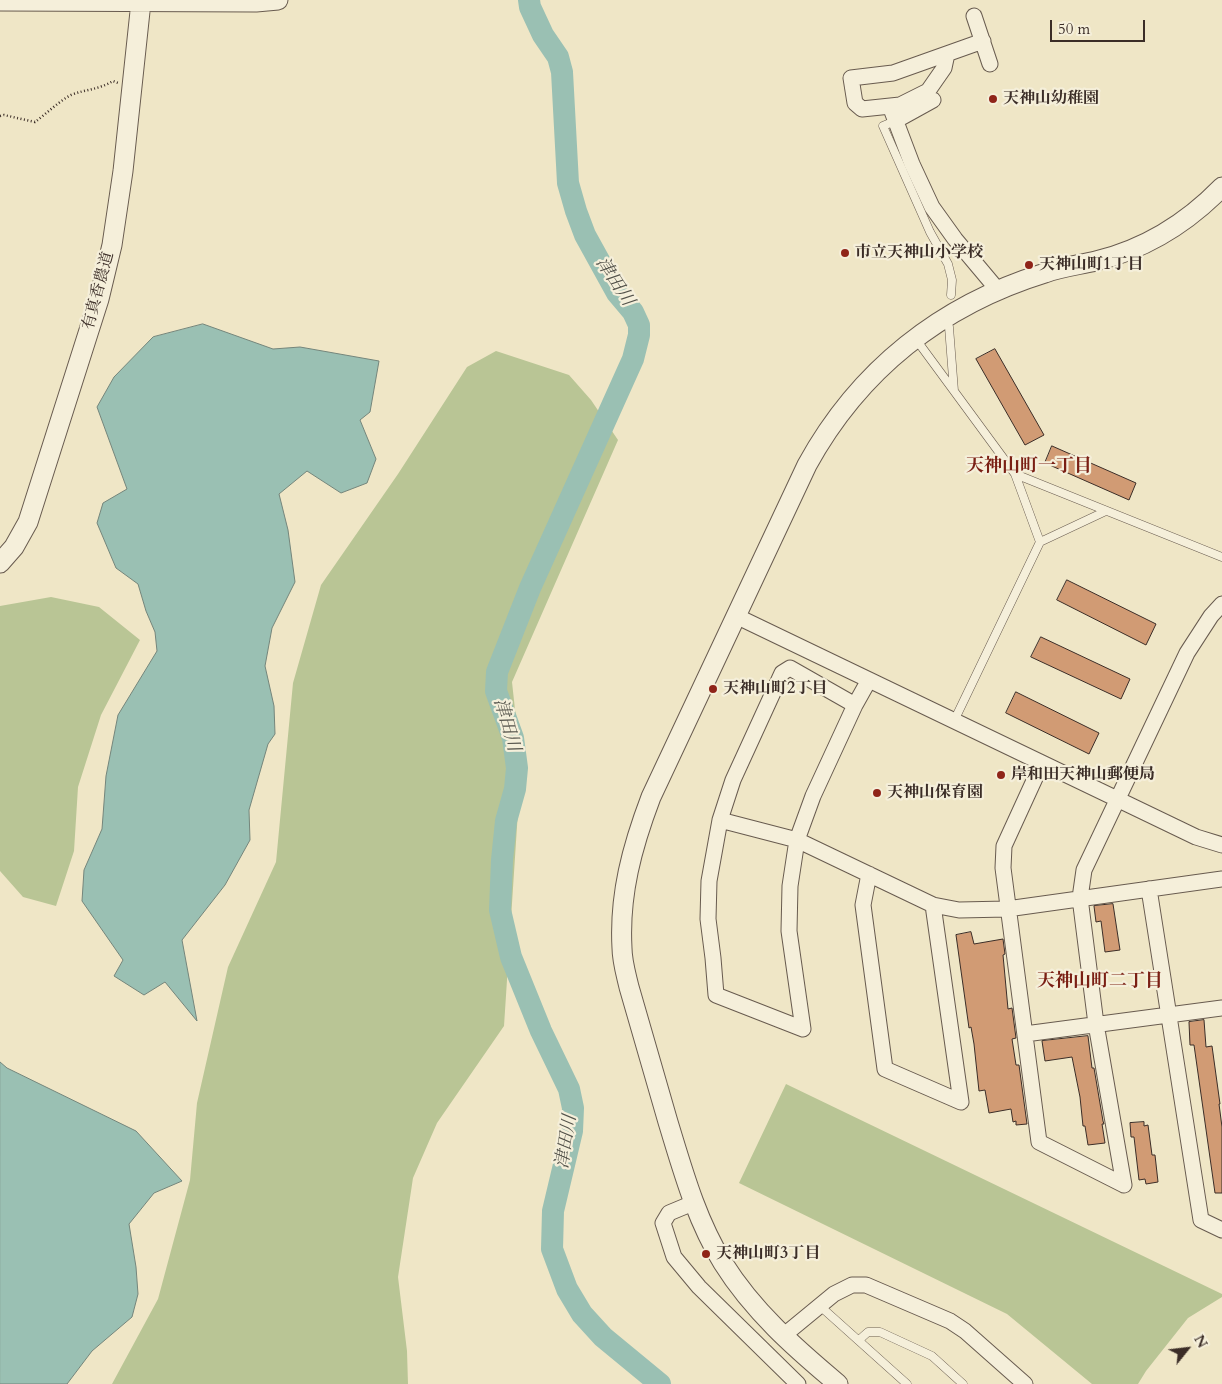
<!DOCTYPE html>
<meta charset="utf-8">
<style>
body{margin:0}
#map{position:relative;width:1222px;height:1384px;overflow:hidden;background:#efe6c6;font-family:Cardo,serif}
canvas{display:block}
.north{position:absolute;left:1162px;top:1324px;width:50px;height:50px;-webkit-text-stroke:4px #f5efda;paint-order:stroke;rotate:61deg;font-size:14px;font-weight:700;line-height:20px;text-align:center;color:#3b2d27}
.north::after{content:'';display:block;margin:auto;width:18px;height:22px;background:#3b2d27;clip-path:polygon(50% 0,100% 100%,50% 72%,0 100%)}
.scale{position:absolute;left:1050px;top:20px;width:95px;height:22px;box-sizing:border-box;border:2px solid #3b2d27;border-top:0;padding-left:6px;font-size:15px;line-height:18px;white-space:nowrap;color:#3b2d27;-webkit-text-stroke:4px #f5efda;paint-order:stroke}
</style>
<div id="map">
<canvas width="1222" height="1384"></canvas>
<div class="north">N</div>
<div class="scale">50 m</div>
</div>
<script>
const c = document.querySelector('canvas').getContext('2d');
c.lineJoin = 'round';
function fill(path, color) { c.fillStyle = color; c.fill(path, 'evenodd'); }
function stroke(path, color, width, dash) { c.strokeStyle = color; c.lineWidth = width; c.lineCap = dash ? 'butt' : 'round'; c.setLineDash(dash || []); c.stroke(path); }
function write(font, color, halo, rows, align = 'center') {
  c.font = font + ' Cardo,"Noto Serif JP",serif'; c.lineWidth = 4.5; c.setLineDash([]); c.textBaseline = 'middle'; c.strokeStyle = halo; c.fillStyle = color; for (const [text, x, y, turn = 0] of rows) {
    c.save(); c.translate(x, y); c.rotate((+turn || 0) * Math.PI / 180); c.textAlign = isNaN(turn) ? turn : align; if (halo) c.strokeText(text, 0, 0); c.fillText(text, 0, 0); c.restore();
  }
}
const green = new Path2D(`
 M496 351 569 375 591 400 618 440 512 682 521 765 504 1026 437 1123 413 1178 398 1277 407 1351 408 1384H112L158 1299 190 1180 197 1103 228 967 276 862 293 683 321 585 398 474 467 367Z
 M51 597 99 607 140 640 101 715 78 787 74 851 56 906 23 897 0 871V606Z
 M786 1084 1222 1294V1297L1188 1318 1146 1371 1138 1384H1092L1007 1314 739 1183Z`);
const water = new Path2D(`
 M203 324 273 349 300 347 379 361 370 412 360 420 376 459 367 483 341 493 307 471 279 494 288 530 295 582 272 628 265 666 274 706 275 734 268 744 249 810 250 840 225 885 182 940 197 1021 165 982 144 995 114 976 123 960 82 901 84 870 102 829 106 776 118 715 157 651 155 632 146 611 138 584 116 568 97 523 103 503 127 489 97 407 114 377 153 337Z
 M0 1062 7 1068 136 1131 182 1181 154 1193 129 1224 136 1267 138 1294 132 1317 92 1351 67 1384H0Z`);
const river = new Path2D(`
 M529 0 530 7 543 35 558 57 562 72 568 183 576 211 585 235 617 293 633 312 639 325V335L633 359 530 588 497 672 496 691 513 738 517 768 515 789 506 821 502 860 500 910 511 957 541 1031 569 1089 573 1108 572 1131 553 1211 552 1249 567 1289 582 1314 603 1337 660 1384`);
const building = new Path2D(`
 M995 349 1044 435 1025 445 976 359Z
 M1052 446 1136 483 1129 500 1045 463Z
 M1067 580 1156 624 1146 645 1057 600Z
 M1041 637 1130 679 1121 699 1031 657Z
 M1016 692 1099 733 1089 754 1006 713Z
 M1113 904 1120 950 1105 952 1101 921 1096 922 1094 906Z
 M971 932 974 944 1003 939 1005 954 1003 955 1008 1009 1012 1008 1016 1038 1012 1039 1016 1065H1019L1027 1124 1016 1125V1121L1013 1122 1011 1109 989 1113 985 1090 979 1091 974 1044 971 1027 969 1028 956 935Z
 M1204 1020 1206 1047 1212 1046 1220 1104H1219L1222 1127V1193H1215L1194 1045H1190L1189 1022Z
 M1088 1036 1092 1068H1094L1103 1121 1104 1124H1102L1105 1143 1088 1145 1085 1126H1083L1080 1097 1072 1057 1045 1061 1042 1041Z
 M1144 1122V1126L1148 1125 1152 1155H1155L1158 1182 1146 1184 1145 1179 1139 1180 1134 1137H1131L1130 1123Z`);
const path = new Path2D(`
 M0 116 4 115 35 122C46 114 58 102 71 95 86 89 98 90 113 81L118 83`);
const service = new Path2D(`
 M895 121 883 126 930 232 948 264 952 280 951 295
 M949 327 954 391 1015 474 1040 542 954 721
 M915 338 954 391
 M1015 474 1222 557
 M1040 542 1106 511
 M820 1306 907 1384
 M859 1340 868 1332H880L932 1356 963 1384`);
const minor = new Path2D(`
 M974 16 990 64
 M947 54 944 68 928 91 900 105 862 109 855 103 851 78 893 73 983 41
 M890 106 912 164 932 207 955 239 997 289
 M895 121 933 100
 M736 616 1117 799 1196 837 1222 845
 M855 705 790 668 782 673 733 780 720 820 709 881 708 919 713 958 716 995 803 1029 789 931 790 886 797 840 813 796 855 705 869 680
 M1042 763 1004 846 1003 868 1039 1142 1124 1185
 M720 820 797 840 933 905 959 910 1007 909 1222 879
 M869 874 863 905 885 1069 961 1102
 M1149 889 1201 1220 1222 1230
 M933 905 961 1102
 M1025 1034 1222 1008
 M1124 1185 1096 1024 1080 898 1084 870 1187 653 1211 616 1222 604
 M693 1203 669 1213 663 1223 674 1257 699 1287 798 1384
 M783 1336 834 1294 852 1285H866L950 1321 965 1331 1025 1384`);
const tertiary = new Path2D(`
 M0 1 256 2 278 0
 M0 563 14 547 28 522 99 299 112 245 123 171 141 2
 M838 1384C795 1348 753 1311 723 1263 696 1219 683 1171 668 1122 655 1077 642 1032 629 987 626 974 622 961 622 948 619 895 632 847 651 797L807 465C859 370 941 305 1045 273 1061 267 1079 265 1096 261 1145 249 1187 223 1222 187`);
const markers = [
 [993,99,5,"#8f2418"],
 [845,253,5,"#8f2418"],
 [1029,265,5,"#8f2418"],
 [713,689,5,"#8f2418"],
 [1001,775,5,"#8f2418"],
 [877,793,5,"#8f2418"],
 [706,1254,5,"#8f2418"]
];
const poiNames = [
 ["天神山幼稚園",1003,99],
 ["市立天神山小学校",855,253],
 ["天神山町1丁目",1039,265],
 ["天神山町2丁目",723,689],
 ["岸和田天神山郵便局",1011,775],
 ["天神山保育園",887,793],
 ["天神山町3丁目",716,1254]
];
const streetNames = [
 ["有真香農道",99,291,-75]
];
const waterNames = [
 ["津田川",614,282,57],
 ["津田川",506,725,74],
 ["津田川",567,1142,-81]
];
const neighbourhoodNames = [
 ["天神山町一丁目",1029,467],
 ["天神山町二丁目",1100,982]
];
fill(green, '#b9c595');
fill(water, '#9ac0b3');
stroke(water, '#74857b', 1);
stroke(river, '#9ac0b3', 22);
fill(building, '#d19b74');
stroke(building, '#3b2d27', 1);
stroke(service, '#685b4f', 9);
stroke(minor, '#685b4f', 17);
stroke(tertiary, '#685b4f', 21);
stroke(path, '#3b2d27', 2.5, [1, 2.5]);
stroke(service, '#f5efda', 8);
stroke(minor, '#f5efda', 15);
stroke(tertiary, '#f5efda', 19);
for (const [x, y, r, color] of markers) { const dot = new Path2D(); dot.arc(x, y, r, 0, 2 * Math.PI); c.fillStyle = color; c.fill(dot); stroke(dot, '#f5efda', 2); }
write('bold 16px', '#3b2d27', '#f5efda', poiNames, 'left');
write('16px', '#3b2d27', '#f5efda', streetNames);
write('italic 18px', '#53524a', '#f5efda', waterNames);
write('bold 18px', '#7a1f14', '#f5efda', neighbourhoodNames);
</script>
